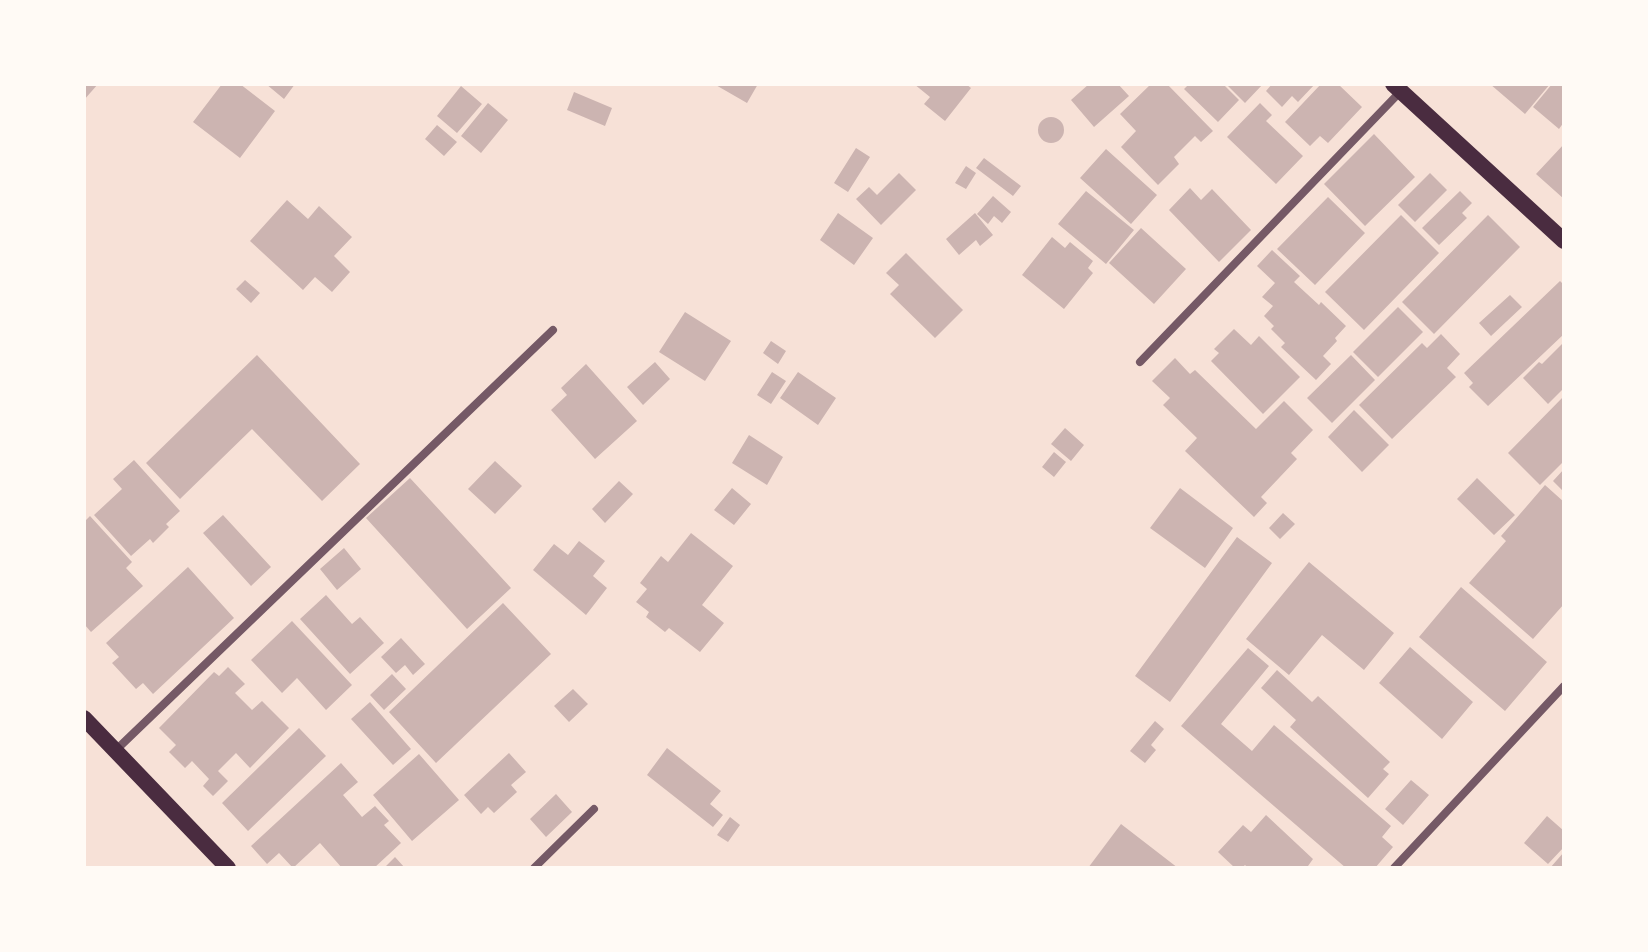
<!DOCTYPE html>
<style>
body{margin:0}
#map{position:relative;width:1648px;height:952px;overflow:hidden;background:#f7e1d7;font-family:Jost,sans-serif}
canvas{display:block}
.frame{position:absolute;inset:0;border:86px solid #fffaf5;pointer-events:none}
</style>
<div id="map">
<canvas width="1648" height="952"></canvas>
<div class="frame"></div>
</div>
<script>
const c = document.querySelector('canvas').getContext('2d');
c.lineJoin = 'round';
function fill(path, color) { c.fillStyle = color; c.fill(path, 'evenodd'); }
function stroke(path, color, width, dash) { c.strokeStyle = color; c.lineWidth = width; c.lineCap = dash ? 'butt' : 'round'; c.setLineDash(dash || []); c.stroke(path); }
const building = new Path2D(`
 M84 84H98L84 100Z
 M222 84H240L275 111 240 158 193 122Z
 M266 84H295L284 99Z
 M714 84H758L747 103Z
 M914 84H966L971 88 945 121 924 104 930 97Z
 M1089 84H1118L1129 96 1094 127 1071 100Z
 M1151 84H1167L1213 131 1201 142 1195 136 1174 157 1179 164 1158 185 1121 147 1136 131 1120 114Z
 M1189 84H1223L1239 100 1218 122 1184 89Z
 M1226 84H1263L1245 103Z
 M1272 84H1315L1298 102 1292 96 1282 107 1266 91Z
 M1321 84H1338L1362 107 1328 143 1320 136 1310 146 1285 122Z
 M1490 84H1550L1525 114Z
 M1552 84H1564V122L1559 129 1533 107Z
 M461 86 482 104 457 133 437 116Z
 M574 92 612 108 605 126 567 110Z
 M488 103 508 120 481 153 461 136Z
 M1260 103 1272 115 1266 121 1303 156 1276 184 1227 137Z
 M1038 130a13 13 0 1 1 26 0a13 13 0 1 1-26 0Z
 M437 125 457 142 444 156 425 139Z
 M1374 134 1415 177 1365 226 1324 184Z
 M1564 144V199L1536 174Z
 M856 148 870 157 848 192 834 183Z
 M1106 149 1157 195 1131 224 1080 178Z
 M984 158 1021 186 1013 196 976 168Z
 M966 166 976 173 966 189 955 183Z
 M899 173 916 190 881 225 856 199 869 187 877 195Z
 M1430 173 1447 190 1415 222 1398 205Z
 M1190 188 1201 200 1212 189 1251 230 1219 262 1169 210Z
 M1086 191 1134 230 1106 264 1058 224Z
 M1460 191 1472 203 1462 213 1467 218 1439 245 1422 228Z
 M993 196 1011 212 1002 223 994 216 988 224 977 214Z
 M1328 197 1365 233 1315 285 1277 249Z
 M287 200 308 219 319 206 352 237 334 256 350 272 332 292 315 277 303 290 250 241Z
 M838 213 873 238 854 265 820 240Z
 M975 213 993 235 980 246 976 240 959 255 946 239Z
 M1401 215 1439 253 1364 330 1325 292Z
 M1488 215 1520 247 1434 334 1402 302Z
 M1141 228 1186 269 1154 304 1109 263Z
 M1052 237 1065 248 1070 242 1093 261 1088 268 1093 273 1064 309 1022 275Z
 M1272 250 1300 276 1294 282 1319 305 1321 302 1346 326 1335 338 1337 341 1323 356 1331 364 1316 380 1281 347 1285 343 1271 329 1274 326 1264 316 1273 306 1262 297 1275 283 1257 266Z
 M906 253 963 310 935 338 890 294 899 285 886 273Z
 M245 280 260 293 251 303 236 289Z
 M1560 281 1564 285V334L1488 406 1469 387 1473 383 1464 373Z
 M1510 295 1522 307 1491 336 1479 323Z
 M1398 307 1423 332 1378 377 1353 352Z
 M685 312 731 341 705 381 659 352Z
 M1234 329 1251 345 1259 336 1300 377 1263 414 1211 361 1219 353 1214 349Z
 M1441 334 1460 354 1447 368 1456 377 1392 439 1359 405 1422 343 1427 348Z
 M771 341 786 351 778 364 763 353Z
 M1564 342V388L1548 404 1523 378 1539 362 1542 364Z
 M257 355 360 464 322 501 252 429 180 499 146 463Z
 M1351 355 1375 380 1332 423 1307 398Z
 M1175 358 1190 374 1195 370 1256 429 1284 401 1313 430 1291 453 1297 459 1261 497 1267 503 1254 517 1185 451 1197 438 1163 405 1170 398 1152 381Z
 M655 362 670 379 643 405 627 387Z
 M586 364 637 421 595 459 551 410 567 395 561 388Z
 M772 372 786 381 771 404 757 395Z
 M798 372 836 398 818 425 780 398Z
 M1564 396V461L1540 485 1508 453Z
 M1354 410 1389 445 1362 472 1328 437Z
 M1065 428 1084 445 1071 461 1051 444Z
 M749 435 783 457 767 485 732 463Z
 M1054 452 1066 462 1054 477 1042 467Z
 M134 460 180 511 166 524 169 527 153 543 150 539 131 556 94 515 122 489 113 479Z
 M495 461 522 486 495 514 468 489Z
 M1564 469V492L1553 481Z
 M410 478 511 588 467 629 366 518Z
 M1477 478 1515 515 1494 535 1457 499Z
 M619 481 633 494 605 523 592 509Z
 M1545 485 1564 502V604L1533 639 1469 583 1506 541 1501 536Z
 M732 488 751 504 734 525 714 510Z
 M1180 488 1233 528 1205 568 1150 528Z
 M1283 513 1295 524 1280 539 1269 528Z
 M223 515 271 567 251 586 203 533Z
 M90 516 132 562 126 568 143 586 91 632 84 624V522Z
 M691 533 733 566 702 605 724 623 700 652 669 628 665 632 646 617 649 612 636 602 647 589 640 583 661 556 668 562Z
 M1237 537 1272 563 1170 702 1135 676Z
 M579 541 605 561 593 576 607 588 586 615 533 570 554 544 568 555Z
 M344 548 361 569 337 590 320 569Z
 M1309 562 1394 633 1364 670 1322 635 1289 675 1246 639Z
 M188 567 234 618 153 694 143 683 136 689 112 663 119 657 106 643Z
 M1461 587 1547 662 1505 711 1419 637Z
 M326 595 352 624 360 617 384 643 350 674 300 619Z
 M503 603 551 654 436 763 389 712Z
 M292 621 352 685 326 710 297 678 282 693 251 660Z
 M401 638 425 664 413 675 405 665 396 673 381 657Z
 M1410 647 1473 702 1442 739 1379 683Z
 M1248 648 1269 666 1221 724 1252 751 1274 725 1391 826 1382 837 1393 847 1375 868H1346L1181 726Z
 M228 667 245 684 235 693 252 710 262 701 289 728 250 768 236 753 218 771 228 781 213 796 203 786 209 779 192 761 185 768 169 752 176 745 159 728 214 672 219 676Z
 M1277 670 1312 702 1318 696 1390 762 1383 769 1389 774 1368 798 1290 727 1296 720 1261 688Z
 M392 674 406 689 384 710 370 695Z
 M573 689 588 704 569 722 554 706Z
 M370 702 411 749 393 765 351 719Z
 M1155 721 1164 729 1151 745 1156 750 1145 763 1130 751Z
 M299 728 326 756 248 831 222 803Z
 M667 748 721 791 710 804 723 815 713 827 647 775Z
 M509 753 526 772 511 785 517 792 494 813 488 807 481 814 464 795Z
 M419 754 459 800 412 841 373 795Z
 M341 763 358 782 343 795 362 817 375 806 389 821 384 825 401 843 374 868H342L320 843 293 868 279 853 267 864 251 846Z
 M1411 780 1429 795 1403 825 1385 809Z
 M556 794 572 812 546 837 530 819Z
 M1266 815 1313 859 1308 866 1310 868H1248L1245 865 1242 868H1235L1218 852 1243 825 1251 832Z
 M1547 816 1564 831V847L1548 864 1524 843Z
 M730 817 740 825 728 842 717 835Z
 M1121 824 1178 868H1088Z
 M1564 852V868H1550Z
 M395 857 405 868H384Z`);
const minor = new Path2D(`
 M1140 362 1400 92
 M116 750 553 330
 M534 868 594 809
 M1394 868 1564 686`);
const secondary = new Path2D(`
 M1393 84 1564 241
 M84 718 228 868`);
fill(building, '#ccb4b1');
stroke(minor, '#755966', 8);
stroke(secondary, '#4a2c40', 16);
</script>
